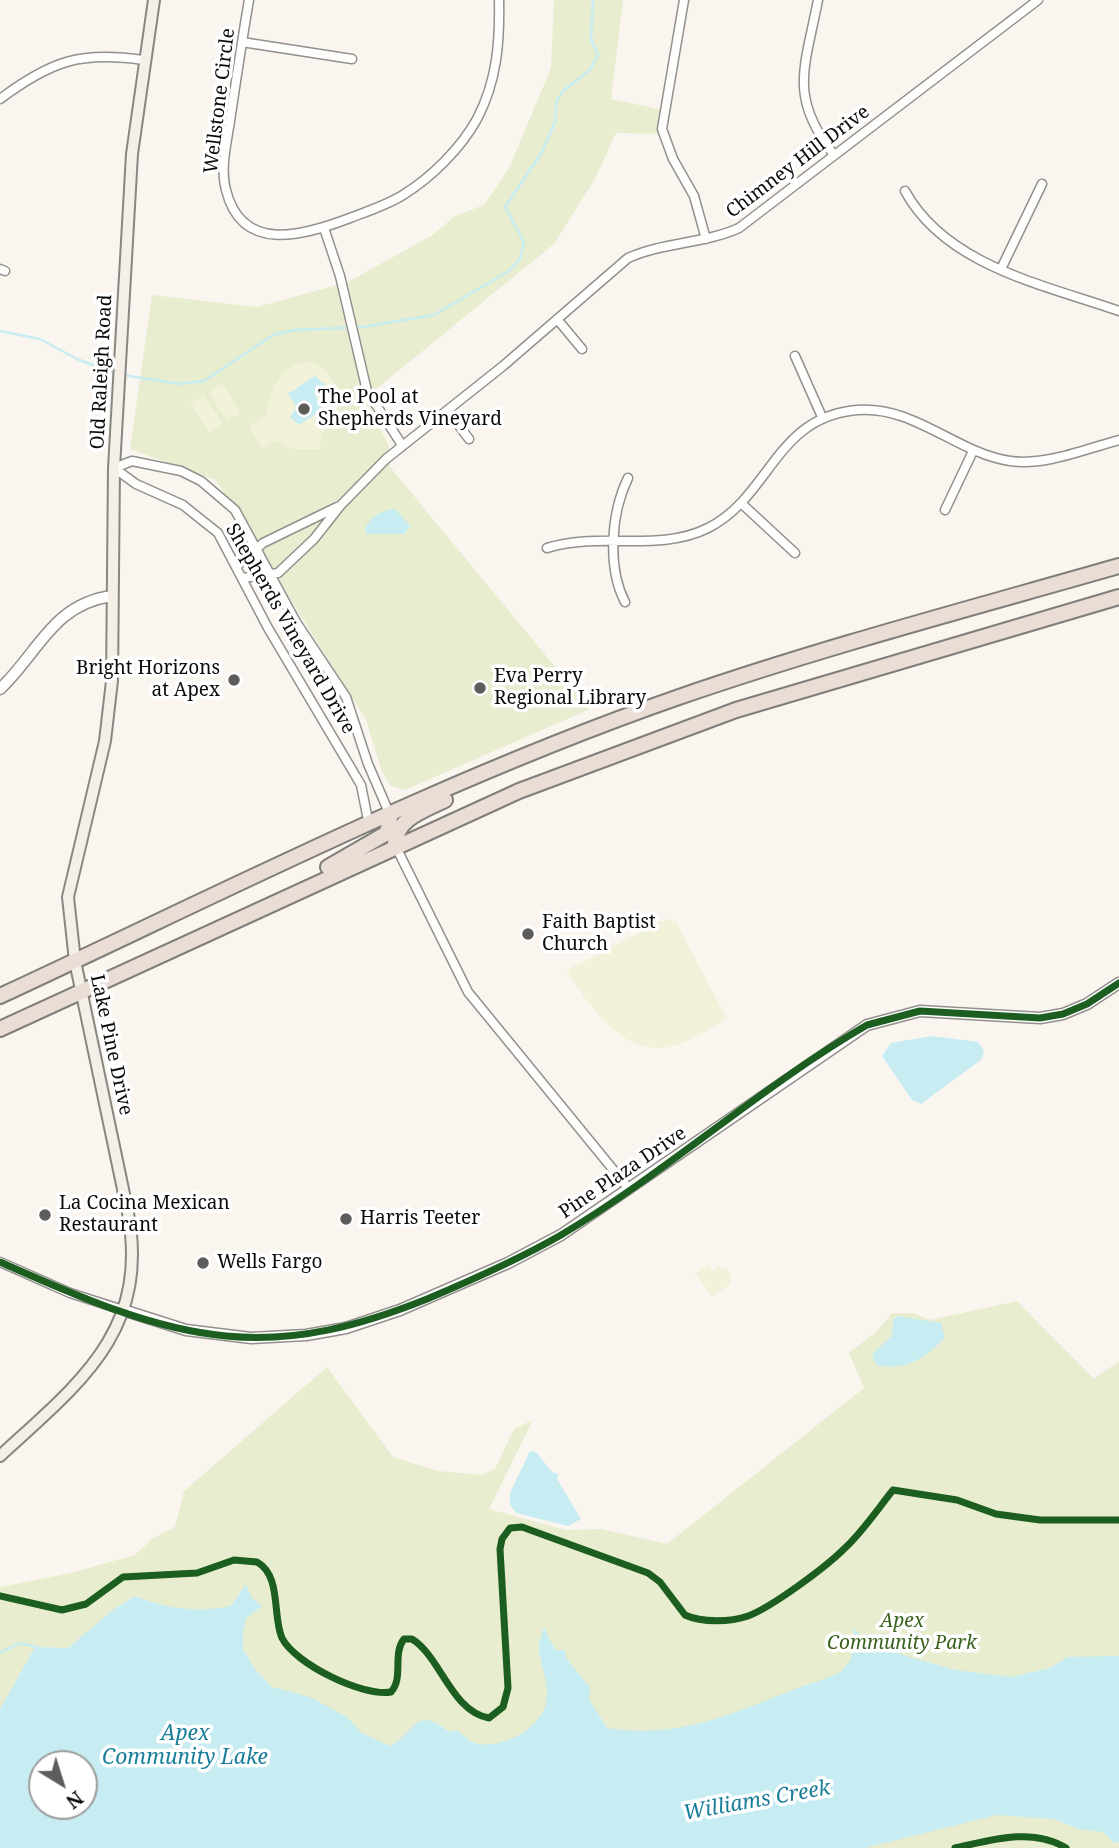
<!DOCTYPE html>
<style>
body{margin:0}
#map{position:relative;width:1119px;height:1848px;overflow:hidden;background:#faf5ef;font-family:"Noto Serif",serif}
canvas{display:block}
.north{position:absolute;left:28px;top:1750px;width:70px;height:70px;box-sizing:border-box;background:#fff;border:2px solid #9d9d9d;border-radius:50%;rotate:142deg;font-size:19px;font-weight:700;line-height:28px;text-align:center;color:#0b0b0b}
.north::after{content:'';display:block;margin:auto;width:24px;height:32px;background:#5f5d5b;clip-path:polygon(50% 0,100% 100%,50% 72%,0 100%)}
</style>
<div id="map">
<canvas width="1119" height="1848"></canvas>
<div class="north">N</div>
</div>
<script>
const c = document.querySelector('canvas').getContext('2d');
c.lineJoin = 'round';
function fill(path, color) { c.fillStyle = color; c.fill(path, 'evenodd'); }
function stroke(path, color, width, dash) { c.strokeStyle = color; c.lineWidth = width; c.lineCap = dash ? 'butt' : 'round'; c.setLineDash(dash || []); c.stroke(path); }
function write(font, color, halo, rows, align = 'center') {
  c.font = font + ' "Noto Serif",serif'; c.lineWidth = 7; c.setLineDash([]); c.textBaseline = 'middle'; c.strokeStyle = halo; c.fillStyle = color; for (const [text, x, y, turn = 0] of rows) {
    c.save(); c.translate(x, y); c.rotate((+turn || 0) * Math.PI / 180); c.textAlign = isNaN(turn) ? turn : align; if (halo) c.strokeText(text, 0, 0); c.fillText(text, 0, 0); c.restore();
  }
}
const green = new Path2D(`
 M554 0H623L611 99 663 110V134L616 133 595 179 554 244 365 398 389 446 390 467 590 709 405 790 391 786 382 772 366 720 216 480 130 449 152 295 257 307 348 282 431 236 455 216 484 205 509 168 551 68Z
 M1017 1301 1094 1379 1119 1361V1848H0V1587L70 1573 135 1555 153 1538 175 1527 184 1491 327 1367 393 1457 438 1471 481 1475 495 1469 514 1429 533 1420 489 1509 566 1530 601 1529 667 1544 864 1388 849 1353 876 1332 892 1313H913L930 1320ZM42 1764H84V1806H42Z`);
const pitch = new Path2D(`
 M304 362C318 363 324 368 332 379 351 406 336 410 323 433 320 437 321 444 320 449H292L275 441 262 449 249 426 266 415C272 390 277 369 304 362Z
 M222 383 240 412 227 421 208 392Z
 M204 395 222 423 209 432 190 404Z
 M666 919 676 922 727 1019C709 1029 689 1043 669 1047 622 1056 587 1004 567 970Z
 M708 1265 713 1271 720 1266 723 1269 726 1268 731 1276 730 1284 712 1297 695 1273Z`);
const water = new Path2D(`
 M315 376 326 385 316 398 323 409 299 425 290 417 297 407 288 394Z
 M395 509 410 526 404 534H366L365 528C373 516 380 510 395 509Z
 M932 1036 978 1042 984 1050 982 1059 921 1104 912 1100 882 1056 891 1043Z
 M897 1316 941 1323 945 1338C923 1359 907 1371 876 1365L872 1354 892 1336 893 1320Z
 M530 1451 536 1452 552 1472 559 1474 557 1479 581 1519 568 1526 516 1513 510 1505V1493Z
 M246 1584 252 1598 262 1606 246 1618 243 1632V1649L255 1669 272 1687 310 1697 347 1717 362 1733 390 1746C416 1732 415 1704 449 1732L457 1730C462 1734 469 1741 475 1743 499 1751 542 1728 546 1703 550 1683 540 1665 539 1649 539 1642 542 1634 544 1627L555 1650H564L567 1659 590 1688 589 1699 607 1728C676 1738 722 1718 785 1693 803 1685 822 1681 841 1672L851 1659 854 1628 863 1639 909 1657 956 1670 1010 1677 1050 1668 1067 1657 1119 1656V1843L1113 1842 1103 1832 1079 1829 1054 1819 997 1815 865 1848H0V1709L35 1647 68 1648 114 1609 135 1596C166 1609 199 1613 231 1606ZM42 1764H84V1806H42Z`);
const stream = new Path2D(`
 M0 331 40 339 77 359 117 374
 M123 375 179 384 204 381 273 335 295 330 363 327 434 315 509 271 520 259 524 242 505 207 542 152 555 122 557 100 564 90 590 70 598 55 591 39 593 0
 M0 1653 20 1643 37 1647`);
const minor = new Path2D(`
 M249 0C242 40 236 81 230 121 227 142 220 169 226 190 242 255 305 235 350 218 368 211 387 205 403 195 432 177 461 148 477 119 497 81 500 42 499 0
 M684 0 662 129 673 159 694 196 706 239
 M818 0C805 68 788 96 834 155
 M242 42 352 59
 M0 99C51 61 80 51 143 60
 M905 191C946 266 1045 285 1119 311
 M324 228 340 276 367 391 402 445
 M0 269 5 271
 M1001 269 1042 184
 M557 319 582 349
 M795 356 822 417
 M448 411 469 439
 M114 468 132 461 181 471 201 481 235 510 296 622 346 697 368 764 390 815
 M114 468 136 484 183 505 218 533 268 628 361 785 368 820 364 825
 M741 503 795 553
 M945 510 973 451
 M547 548C600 531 658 553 708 528 771 496 775 417 857 410 914 405 956 453 1010 461 1046 466 1085 449 1119 440
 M237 566 263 543 337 507
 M243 578 278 573 314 539 340 506 386 459 503 366 628 258C663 242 704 244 739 228L1038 0
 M625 602C607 567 611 513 628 478
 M395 845 468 992 629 1189
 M0 1262 70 1293 123 1310`);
const tertiary = new Path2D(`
 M0 689C39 652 53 604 112 596
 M123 1310 186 1330 251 1338 306 1335 346 1328 400 1310 508 1263 561 1235 867 1025 920 1011 1040 1018 1063 1014 1087 1004 1119 983`);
const secondary = new Path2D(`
 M0 1456C78 1384 150 1332 128 1213L75 961 68 897 105 741 112 681 114 468 132 154 154 0`);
const trunk = new Path2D(`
 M395 845C395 819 425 810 445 800
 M328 867 387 833 390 818
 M0 996C224 892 446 778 679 697 824 647 972 608 1119 566
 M0 1029 519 791 736 710 1119 597`);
const cycleway = new Path2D(`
 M0 1262C70 1293 149 1329 226 1336 297 1343 362 1325 427 1299 472 1280 518 1260 561 1235 667 1172 760 1087 867 1025L920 1011 1040 1018 1063 1014 1087 1004 1119 983
 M0 1596 62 1610 86 1604 123 1577 197 1573 234 1560 257 1562C282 1576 272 1616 282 1638 295 1664 363 1697 391 1692 404 1678 392 1654 404 1639H412C441 1657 451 1711 489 1718L503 1707 508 1688 500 1549 502 1539 510 1528 522 1527 648 1573 660 1582 685 1615C702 1623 731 1622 748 1616 772 1607 826 1567 845 1548 863 1531 877 1510 893 1490L957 1500 996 1514 1040 1520H1119
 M955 1848C991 1840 1033 1827 1066 1848`);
const markers = [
 [304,409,7,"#5f5d5b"],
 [234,680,7,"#5f5d5b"],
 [480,688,7,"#5f5d5b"],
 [528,934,7,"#5f5d5b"],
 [45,1215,7,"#5f5d5b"],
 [346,1219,7,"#5f5d5b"],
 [203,1263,7,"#5f5d5b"]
];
const streetNames = [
 ["Wellstone Circle",220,101,-83],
 ["Chimney Hill Drive",798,162,-37],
 ["Old Raleigh Road",102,372,-87],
 ["Shepherds Vineyard Drive",290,629,60],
 ["Lake Pine Drive",111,1045,78],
 ["Pine Plaza Drive",623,1173,-34]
];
const poiNames = [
 ["The Pool at",318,398],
 ["Shepherds Vineyard",318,420],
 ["Bright Horizons",220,669,"right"],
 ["at Apex",220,691,"right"],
 ["Eva Perry",494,677],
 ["Regional Library",494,699],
 ["Faith Baptist",542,923],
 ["Church",542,945],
 ["La Cocina Mexican",59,1204],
 ["Restaurant",59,1226],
 ["Harris Teeter",360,1219],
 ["Wells Fargo",217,1263]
];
const parkNames = [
 ["Apex",902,1622],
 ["Community Park",902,1644]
];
const waterNames = [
 ["Apex",185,1734],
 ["Community Lake",185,1758],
 ["Williams Creek",757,1801,-10]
];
fill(green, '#e9edd0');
fill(pitch, '#f1f2d9');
fill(water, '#c7edf2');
stroke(stream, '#c7edf2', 2.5);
stroke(minor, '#93908e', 11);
stroke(tertiary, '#93908e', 13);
stroke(secondary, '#898784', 14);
stroke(trunk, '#807e7b', 18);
stroke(minor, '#fefefd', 8);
stroke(tertiary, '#fefefd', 10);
stroke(secondary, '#f4f0e8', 10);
stroke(trunk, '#eaddd6', 14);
stroke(cycleway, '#1b5e20', 7);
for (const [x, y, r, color] of markers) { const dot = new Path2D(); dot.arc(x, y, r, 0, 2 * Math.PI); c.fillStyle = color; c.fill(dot); stroke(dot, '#fff', 2.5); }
write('19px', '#0b0b0b', '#fff', streetNames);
write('19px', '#0b0b0b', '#fff', poiNames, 'left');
write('italic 19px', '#3b611e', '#fff', parkNames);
write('italic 21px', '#197e99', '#fff', waterNames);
</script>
